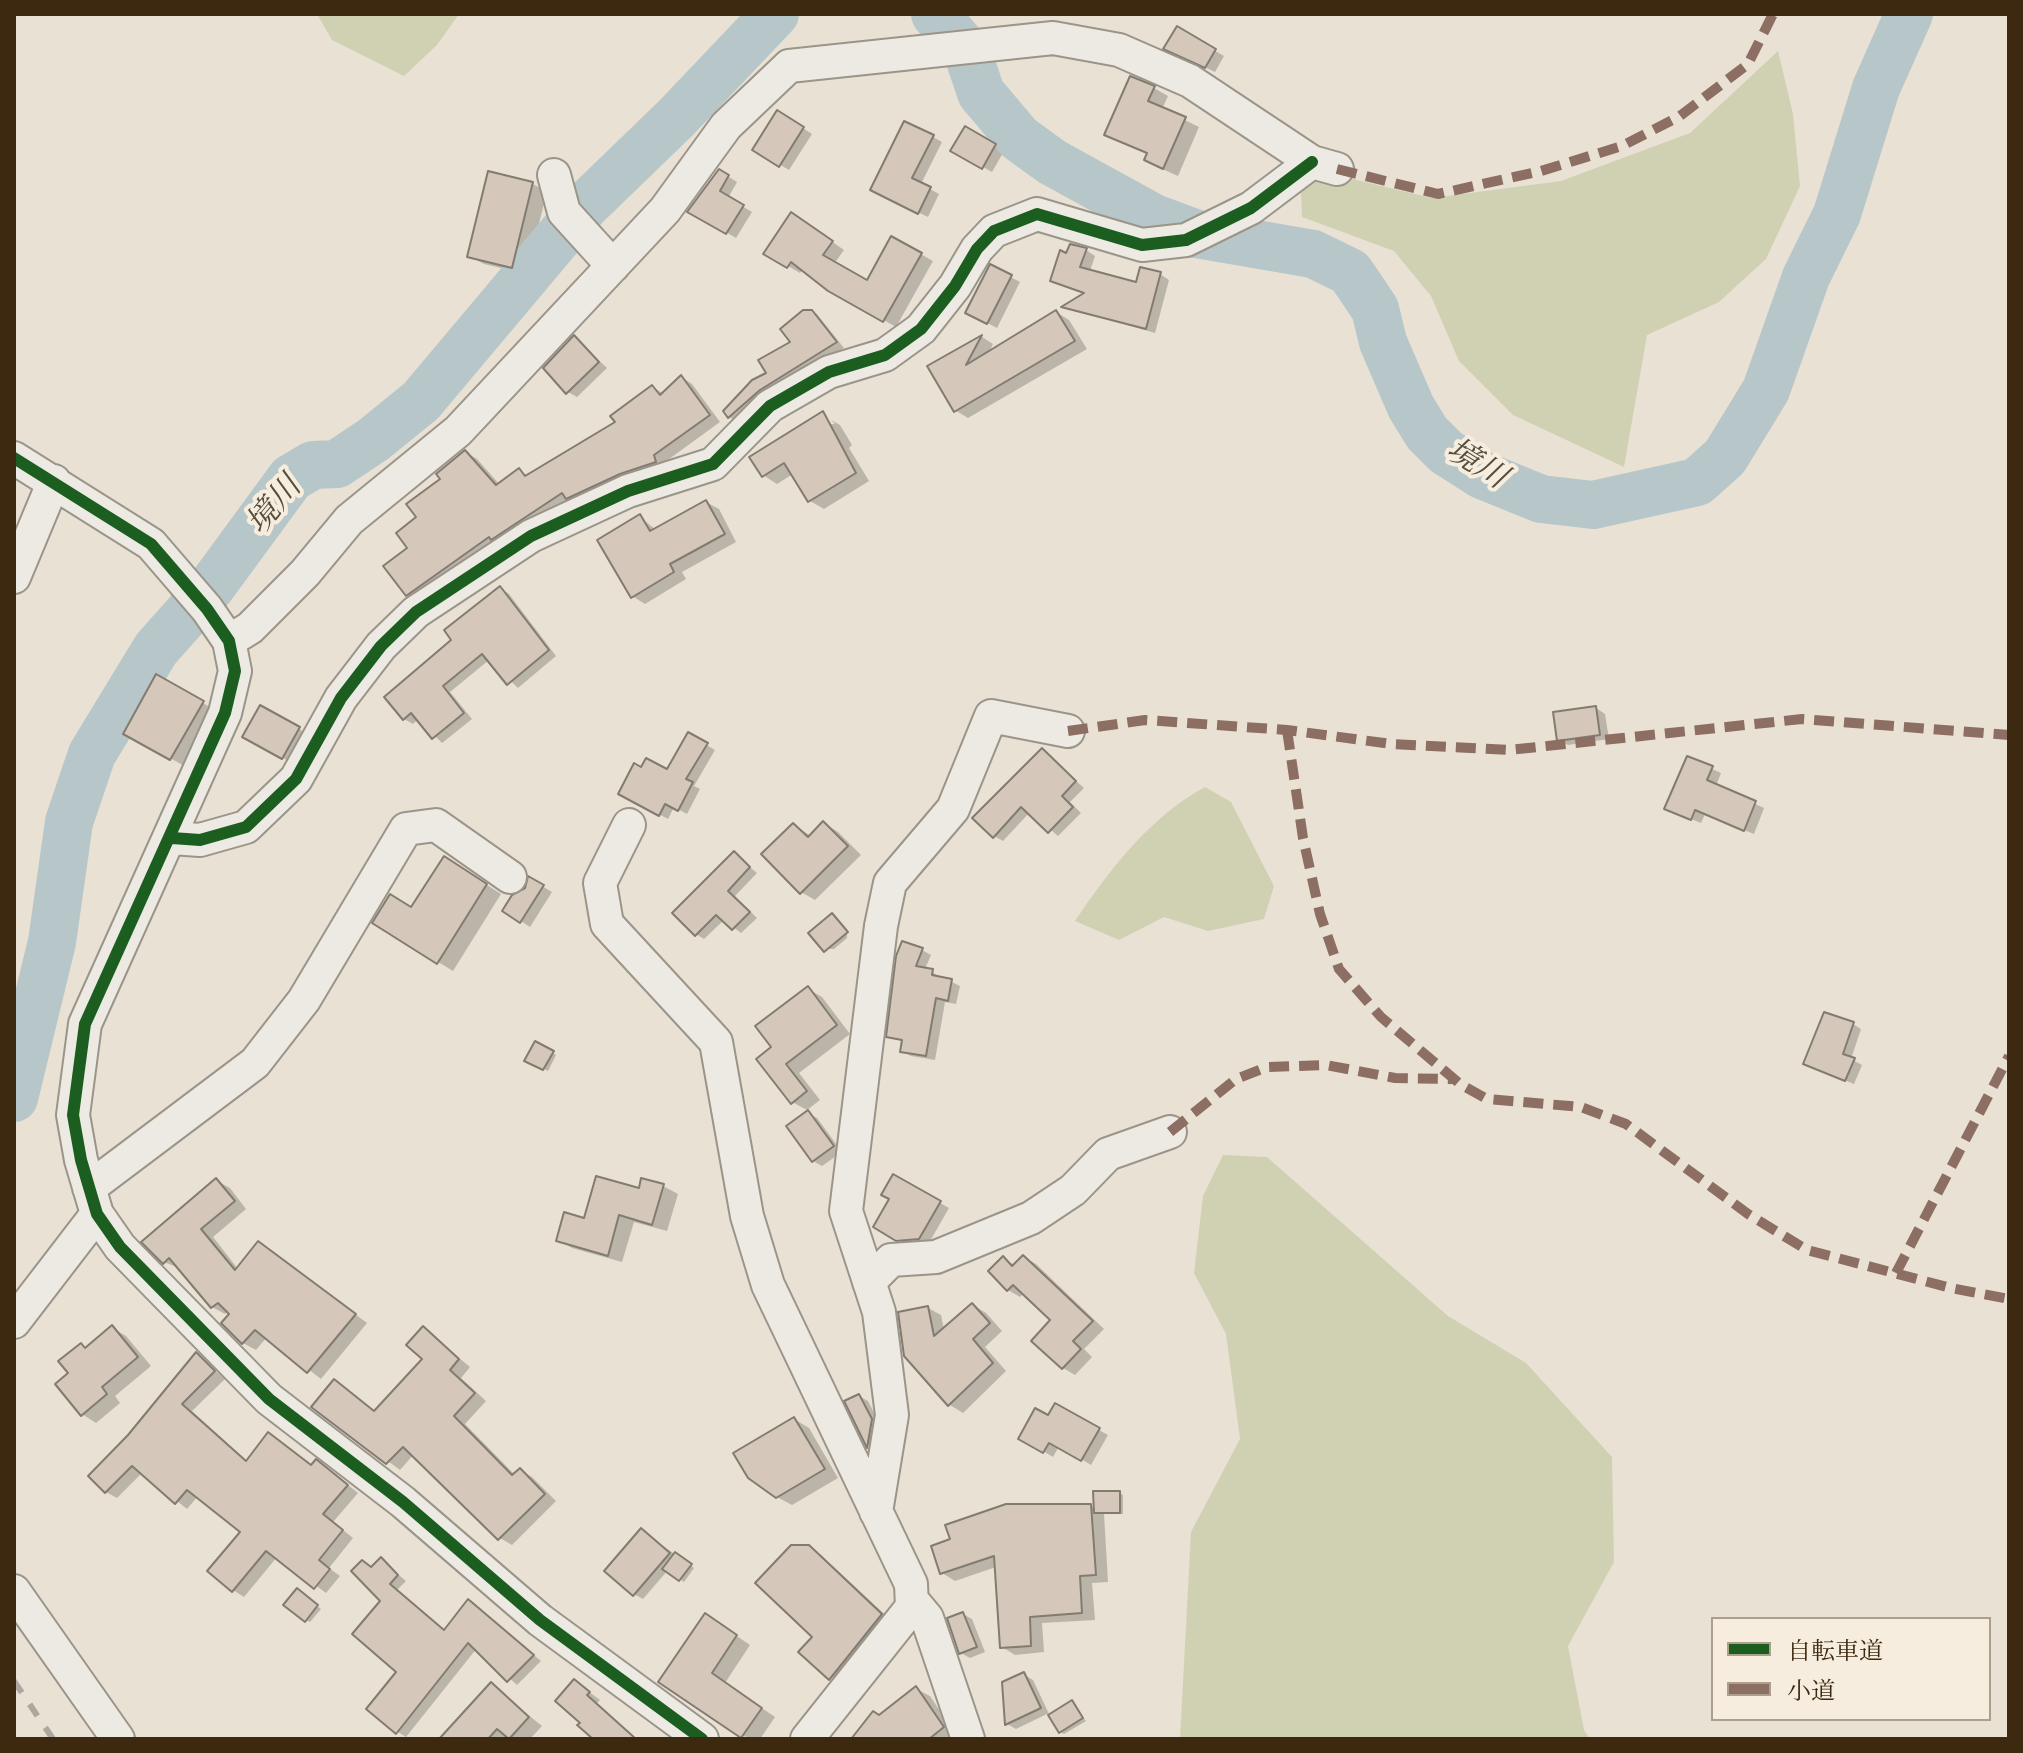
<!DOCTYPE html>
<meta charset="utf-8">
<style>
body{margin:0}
#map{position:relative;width:2023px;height:1753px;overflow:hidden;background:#e9e1d4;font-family:"Gentium Book Plus","Noto Serif JP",serif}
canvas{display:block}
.frame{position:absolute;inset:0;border:16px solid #3c290f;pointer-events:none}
.legend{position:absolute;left:1711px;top:1617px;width:280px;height:104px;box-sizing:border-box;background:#f6edde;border:2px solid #ac9f8b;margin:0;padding:10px 14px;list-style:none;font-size:24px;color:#3c290f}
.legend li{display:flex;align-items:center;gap:16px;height:40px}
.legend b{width:40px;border:2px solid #ac9f8b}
</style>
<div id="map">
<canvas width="2023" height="1753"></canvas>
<div class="frame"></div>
<ul class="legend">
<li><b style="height:10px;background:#1b5e20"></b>自転車道</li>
<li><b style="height:10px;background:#8d6e63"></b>小道</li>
</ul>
</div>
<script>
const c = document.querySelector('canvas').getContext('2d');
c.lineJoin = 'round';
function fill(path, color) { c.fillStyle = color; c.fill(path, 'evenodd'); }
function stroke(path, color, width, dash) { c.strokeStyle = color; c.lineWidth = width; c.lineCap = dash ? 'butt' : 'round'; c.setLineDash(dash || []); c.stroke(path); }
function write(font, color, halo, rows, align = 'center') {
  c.font = font + ' "Gentium Book Plus","Noto Serif JP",serif'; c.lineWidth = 8; c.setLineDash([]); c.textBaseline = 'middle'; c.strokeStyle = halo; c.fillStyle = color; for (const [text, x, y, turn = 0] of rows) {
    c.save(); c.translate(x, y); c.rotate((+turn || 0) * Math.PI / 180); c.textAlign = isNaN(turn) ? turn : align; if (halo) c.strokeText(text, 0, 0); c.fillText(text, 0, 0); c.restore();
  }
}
const green = new Path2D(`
 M317 14H459L437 45 404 76 332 40Z
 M1778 51 1793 114 1800 186 1766 259 1719 302 1647 335 1624 467 1513 415 1459 361 1431 296 1394 251 1302 217 1301 190 1323 172 1432 198 1561 181 1690 133Z
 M1205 787 1231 802 1274 886 1264 919 1208 931 1164 917 1119 940 1075 921C1109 870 1151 816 1205 787Z
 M1223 1155 1267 1157 1448 1316 1526 1363 1612 1457 1614 1562 1568 1646 1584 1730 1590 1739H1180L1191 1532 1240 1439 1226 1334 1194 1273 1203 1196Z`);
const shadow = new Path2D(`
 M1177 29 1224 56 1215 72 1175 53Z
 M1154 88 1168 96 1162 109 1199 127 1178 176 1160 168 1149 154 1121 142Z
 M778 112 812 134 789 170 754 149Z
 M965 129 1004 151 992 172 953 150Z
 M933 137 942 142 921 184 939 194 928 217 882 195Z
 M719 171 737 182 728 198 752 212 736 238 690 211Z
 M490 173 533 184 547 192 526 274 484 264 469 256Z
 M804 222 844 250 834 264 868 282 892 238 933 261 896 327 829 289 803 269 800 273 766 253Z
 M1086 250 1095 256 1090 271 1138 284 1160 274 1169 280 1155 333 1065 307 1086 294 1052 280Z
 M991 267 1020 282 997 328 976 317Z
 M809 309 817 314 844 348 769 394 738 422 729 417 793 343 783 329Z
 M1056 312 1069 320 1087 349 968 418 955 410 930 367 982 337 993 344 988 354Z
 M574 337 607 368 577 397 568 392Z
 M681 377 692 384 720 422 665 462 667 468 419 601 407 594 410 548 419 518 443 479 465 452 477 459 500 485 519 471 529 476 618 423 652 387 664 394Z
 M825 416 828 424H835L831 420 840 425 852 445 849 448 869 481 824 509 810 501 793 474 777 484 763 475Z
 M706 502 719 509 736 542 682 572 686 579 645 604 632 596 640 517 656 530Z
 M500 588 509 594 556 656 518 688 489 660 450 692 472 719 442 743 418 719 413 724 404 719 454 640Z
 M157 677 217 711 186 767 126 733Z
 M261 708 308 734 292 763 245 737Z
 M1596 708 1605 714 1609 739 1568 745 1559 740Z
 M689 735 715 750 694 786 700 789 687 814 674 807 668 819 621 794 667 771Z
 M1042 751 1084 788 1070 802 1081 813 1058 836 1030 812 1003 841 994 836Z
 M1688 758 1721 773 1716 786 1764 808 1754 834 1705 814 1701 823 1676 813Z
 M824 823 838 832 861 855 815 900 801 892 794 825 811 836Z
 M734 854 757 873 735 896 757 918 741 933 724 920 704 939 696 934Z
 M459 867 501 894 453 971 374 923 412 910Z
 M530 879 552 892 530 927 505 911 527 890Z
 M836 918 847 931V938L834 949H827Z
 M922 950 931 955 925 969 960 986 956 1004 945 1002 935 1060 911 1056 902 1051 904 1042 889 1036Z
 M808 989 822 997 850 1034 799 1073 820 1100 807 1110 792 1102 774 1048Z
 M1853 1024 1861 1029 1851 1059 1862 1065 1854 1084 1805 1064Z
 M535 1043 556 1055 548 1071 527 1060Z
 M808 1113 817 1118 842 1152 822 1166 813 1161Z
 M894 1177 949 1208 929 1243 907 1245 875 1226 892 1198Z
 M217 1181 230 1188 246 1209 213 1237 238 1269 259 1244 367 1323 321 1379 267 1337 256 1350 243 1343 224 1323 234 1307 225 1314 212 1307 179 1268 164 1262Z
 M663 1186 678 1194 667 1231 634 1222 622 1262 572 1248 558 1240 585 1220 640 1191Z
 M1024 1257 1036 1264 1104 1329 1084 1349 1092 1357 1075 1375 1063 1368 1053 1320 1024 1293 1020 1297 1008 1290 1004 1259 1016 1266Z
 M973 1305 986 1313 1002 1331 985 1347 1006 1371 963 1413 950 1405 906 1355 928 1308 941 1315 944 1330Z
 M112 1328 126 1336 151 1366 115 1396 120 1403 96 1423 82 1414 71 1374 81 1345 87 1348Z
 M424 1329 470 1367 461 1378 486 1401 465 1424 515 1475 520 1470 532 1477 556 1501 512 1545 500 1538 414 1454 400 1470 377 1453 335 1381 376 1412 425 1359Z
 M197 1355 225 1379 192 1411 248 1462 269 1434 312 1466 316 1461 327 1468 358 1493 333 1522 353 1538 329 1568 340 1576 326 1593 277 1557 244 1597 233 1590 243 1531 198 1496 187 1509 142 1473 117 1498 106 1492 129 1437Z
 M859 1396 868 1401 881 1426 877 1450 869 1446 847 1402Z
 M1056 1406 1108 1435 1091 1465 1059 1446 1053 1457 1021 1438 1049 1418Z
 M794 1419 809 1428 838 1478 792 1505 777 1497Z
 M1119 1493 1123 1495V1514H1104L1108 1582 1092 1583 1095 1620 1042 1623 1044 1652 1015 1655 1002 1647 996 1567 955 1581 942 1573 1090 1506 1096 1509Z
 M641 1530 694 1568 684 1582 668 1570 643 1599 634 1594Z
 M808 1547 821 1555 893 1622 842 1685 801 1652 815 1637Z
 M381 1560 406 1581 397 1590 445 1632 469 1601 541 1661 517 1685 477 1648 406 1737 398 1732V1672L372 1569Z
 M301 1593 321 1609 310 1622 306 1620Z
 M963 1614 972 1619 985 1652 970 1658 961 1653Z
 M719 1624 750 1645 725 1683 775 1717 760 1739 742 1736 661 1681Z
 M1023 1674 1033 1680 1050 1716 1072 1703 1086 1721 1064 1734 1060 1732 1049 1713 1016 1729 1007 1724 1004 1683Z
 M574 1681 600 1700 597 1703 636 1739H587L590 1734 558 1701Z
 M491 1685 542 1726 530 1739H442Z
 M916 1689 930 1696 956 1735 951 1739H854Z`);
const river = new Path2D(`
 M935 14 967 51 981 93 1019 138 1052 162 1154 218 1197 234 1313 254 1350 272 1375 309 1383 342 1411 407 1427 433 1446 452 1482 475 1541 499 1593 505 1697 482 1725 457 1766 390 1806 277 1837 214 1876 88 1909 14
 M14 1098 52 942 69 822 92 754 156 649 211 587 291 478 313 465 337 464 373 440 421 401 585 206 676 118 775 14`);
const building = new Path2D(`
 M1177 26 1216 49 1205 68 1163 49Z
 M1130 76 1155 86 1148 101 1186 117 1163 169 1144 160 1147 153 1104 135Z
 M777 110 804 127 779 167 752 150Z
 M904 121 934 135 912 178 931 187 918 214 870 190Z
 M965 126 996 144 982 169 950 151Z
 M719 169 729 175 720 191 744 205 726 234 687 212Z
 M488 171 533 182 512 268 467 257Z
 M791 212 833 241 823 255 867 280 891 236 922 253 883 322 828 291 791 262 787 268 763 254Z
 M1070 244 1087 248 1080 267 1136 282 1140 267 1161 272 1146 329 1061 307 1084 293 1050 281 1060 250 1066 253Z
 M990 264 1012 275 987 324 965 313Z
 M803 310H812L837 342 760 390 728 418 723 411 752 380 766 373 758 360 790 342 780 329Z
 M1056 310 1075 341 954 412 927 366 982 335 966 365Z
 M574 335 599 362 566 394 543 368Z
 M681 375 710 415 654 455 656 462 620 474 566 499 562 493 491 540 489 537 406 596 383 566 407 548 396 533 416 517 406 504 440 479 436 474 465 450 496 485 519 468 525 476 615 422 610 416 652 385 660 395Z
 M823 411 856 473 808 502 784 463 762 477 749 457Z
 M706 500 725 534 670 564 674 572 631 598 597 540 640 514 650 531Z
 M500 586 549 650 507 685 482 654 443 686 464 713 432 739 411 713 403 720 384 697 451 640 444 630Z
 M156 674 204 701 170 760 123 734Z
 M260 705 300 727 282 759 242 737Z
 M1596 706 1600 735 1557 741 1553 712Z
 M688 732 708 743 686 779 693 782 678 811 665 804 659 816 618 794 634 763 641 767 646 758 667 769Z
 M1042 748 1076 781 1062 796 1073 807 1048 833 1021 807 993 838 972 818Z
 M1687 756 1713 766 1707 780 1756 801 1744 831 1695 810 1691 820 1664 809Z
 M823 821 848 846 800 894 761 854 793 823 808 837Z
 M734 851 750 867 728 891 750 912 732 930 716 915 695 936 672 913Z
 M444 856 487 884 437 964 372 923 390 894 411 907Z
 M528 876 544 885 520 923 502 911 512 895 525 888Z
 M832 913 848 932 824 952 808 933Z
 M902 941 923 948 916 966 933 969 932 975 952 979 948 1001 936 998 926 1056 900 1052 902 1040 886 1037 896 956Z
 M808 986 837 1025 786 1064 807 1091 791 1104 756 1059 771 1047 755 1026Z
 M1824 1012 1854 1022 1843 1054 1855 1058 1845 1081 1803 1064Z
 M535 1041 554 1051 543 1070 524 1061Z
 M808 1110 834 1146 812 1162 786 1126Z
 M893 1174 941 1201 919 1239 896 1241 873 1227 889 1199 881 1195Z
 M596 1176 639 1188 641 1178 664 1184 652 1225 619 1215 608 1256 556 1241 564 1212 584 1218Z
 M216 1178 235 1201 201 1229 235 1270 258 1241 356 1314 307 1373 255 1330 242 1344 221 1323 229 1314 218 1303 211 1308 169 1258 163 1264 141 1242Z
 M1023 1255 1093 1321 1073 1341 1081 1349 1062 1369 1031 1341 1050 1320 1013 1285 1007 1291 988 1271 1003 1256 1012 1266Z
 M972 1303 990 1323 973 1339 993 1363 948 1406 904 1356 898 1312 928 1306 934 1336Z
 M112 1325 138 1357 102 1387 107 1394 81 1416 55 1384 68 1373 58 1361 81 1343 85 1348Z
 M423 1326 459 1359 450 1370 475 1393 454 1416 512 1475 520 1468 545 1494 498 1540 403 1447 386 1464 311 1407 334 1379 374 1411 422 1359 406 1345Z
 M196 1352 215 1371 182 1404 246 1461 268 1432 311 1465 316 1459 348 1485 323 1514 343 1530 319 1560 330 1569 314 1589 266 1551 232 1592 207 1571 240 1532 187 1490 175 1504 132 1466 105 1493 88 1476 128 1435Z
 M859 1394 872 1419 867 1448 844 1401Z
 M1055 1403 1100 1428 1081 1461 1049 1443 1043 1453 1018 1439 1035 1408 1048 1415Z
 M794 1417 825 1469 776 1498 748 1478 733 1453Z
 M1093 1491H1120V1513H1094Z
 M1006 1504H1091L1096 1575 1080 1576 1082 1613 1030 1617 1031 1646 1000 1648 994 1556 940 1574 931 1546 950 1539 945 1525Z
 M641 1528 670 1553 633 1596 604 1571Z
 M791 1545H809L882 1614 829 1680 798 1652 812 1637 755 1583Z
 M675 1552 692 1564 679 1581 662 1569Z
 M381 1557 398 1575 390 1584 444 1630 468 1599 534 1655 507 1682 468 1643 396 1734 366 1709 396 1672 352 1634 380 1601 351 1571 362 1560 371 1567Z
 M297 1588 318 1605 305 1622 283 1605Z
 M963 1612 977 1647 959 1654 947 1618Z
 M705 1613 737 1635 712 1673 762 1708 741 1738 658 1682Z
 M1024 1672 1041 1708 1005 1725 1002 1682Z
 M574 1679 590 1692 587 1695 636 1739H593L577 1725 580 1723 555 1701Z
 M491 1682 529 1717 509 1739 497 1729 488 1739H439Z
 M916 1686 944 1727 929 1739H851L873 1711 879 1715Z
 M1072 1700 1083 1718 1059 1733 1048 1715Z`);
const street = new Path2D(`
 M554 175 564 212 613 266
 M14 458 151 544 207 609 229 641 235 671 225 713 85 1024 73 1115 81 1160 97 1214 120 1247 269 1399 403 1502 540 1620 702 1739
 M14 577 54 481
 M229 641 250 628 305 573 349 520 458 431 665 210 726 126 789 66 1053 38 1119 50 1190 81 1312 162 1337 169
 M629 825 600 883 607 924 716 1042 747 1216 768 1285 911 1584 912 1607 807 1739
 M172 838 200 840 246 827 296 779 341 698 381 646 416 612 531 536 628 491 713 464 770 406 829 372 885 355 921 329 955 286 977 249 994 231 1037 214 1142 245 1186 240 1251 208 1312 162
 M89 1188 255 1063 304 1000 406 829 436 825 510 877
 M869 1282 891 1260 936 1257 1031 1218 1073 1190 1108 1154 1170 1132
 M14 1322 97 1214
 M876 1512 892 1415 879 1312 846 1211 881 926 890 883 953 809 991 716 1068 731
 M14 1591 118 1739
 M912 1600 927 1618 968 1739`);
const rail = new Path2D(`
 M14 1681 53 1739`);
const quiet = new Path2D(`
 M1337 169 1438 194 1541 171 1622 146 1680 116 1748 64 1773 14
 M1287 730 1303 838 1320 914 1339 969 1381 1017 1460 1084 1487 1099 1581 1107 1626 1124 1748 1214 1807 1250 1951 1288 2009 1299
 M1068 731 1145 720 1287 730 1391 744 1509 750 1802 719 2009 735
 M1170 1132 1236 1079 1267 1067 1326 1065 1395 1078 1454 1079
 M1896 1273 2009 1056`);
const cycleway = new Path2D(`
 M14 458 151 544 207 609 229 641 235 671 225 713 85 1024 73 1115 81 1160 97 1214 120 1247 269 1399 403 1502 540 1620 702 1739
 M172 838 200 840 246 827 296 779 341 698 381 646 416 612 531 536 628 491 713 464 770 406 829 372 885 355 921 329 955 286 977 249 994 231 1037 214 1142 245 1186 240 1251 208 1312 162`);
const waterNames = [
 ["境川",1476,465,32],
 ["境川",275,506,-50]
];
fill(green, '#d0d1b2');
fill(shadow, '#0003');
stroke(river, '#b7c6c8', 48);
fill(building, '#d5c7ba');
stroke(building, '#827b70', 2);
stroke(street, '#9b9489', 36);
stroke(street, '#edeae3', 32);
stroke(rail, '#aca79f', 6, [14, 14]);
stroke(quiet, '#8d6e63', 10, [20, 10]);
stroke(cycleway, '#1b5e20', 12);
write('italic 32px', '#554e3c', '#f6edde', waterNames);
</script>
